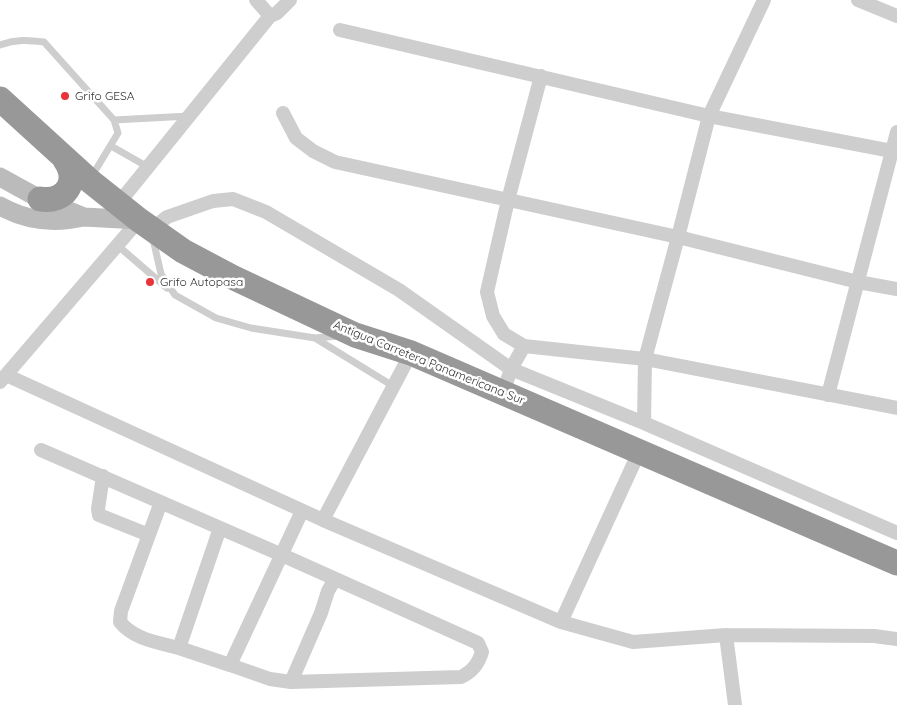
<!DOCTYPE html>
<style>
body{margin:0}
canvas{display:block;background:#fff}
</style>
<canvas width="897" height="705"></canvas>
<script>
const c = document.querySelector('canvas').getContext('2d');
c.lineJoin = 'round';
function stroke(path, color, width, dash) { c.strokeStyle = color; c.lineWidth = width; c.lineCap = dash ? 'butt' : 'round'; c.setLineDash(dash || []); c.stroke(path); }
function write(font, color, halo, rows, align = 'center') {
  c.font = font + ' Quicksand,sans-serif'; c.lineWidth = 5; c.setLineDash([]); c.textBaseline = 'middle'; c.strokeStyle = halo; c.fillStyle = color; for (const [text, x, y, turn = 0] of rows) {
    c.save(); c.translate(x, y); c.rotate((+turn || 0) * Math.PI / 180); c.textAlign = isNaN(turn) ? turn : align; if (halo) c.strokeText(text, 0, 0); c.fillText(text, 0, 0); c.restore();
  }
}
const lane = new Path2D(`
 M0 45C16 39 28 40 44 42L114 120 118 133 92 176
 M114 120 189 116
 M111 146 148 167
 M153 239 161 274 175 295 216 318 251 328 315 338 339 336
 M117 245 167 288
 M315 338 393 386`);
const street = new Path2D(`
 M256 0 270 16 277 13 290 0
 M858 0 897 16
 M340 30 709 116 897 152
 M283 113 296 138 313 151 335 162 678 237 858 282 897 289
 M118 204 270 16
 M152 229 167 217 213 201 233 199 266 212 399 290 511 369 644 423 897 533
 M524 346 504 334 493 316 487 292 508 200 541 76
 M6 375 323 520 561 622 633 642 726 635 874 636 897 639
 M0 382 139 220
 M503 393 511 369 524 346 645 359 897 408
 M828 395 897 132
 M644 423 645 359 678 237 709 116 764 0
 M41 450 282 555 478 643 482 652C478 664 473 671 461 677L291 682 270 679 230 665
 M103 476 98 509 99 515 149 535
 M161 502 121 611 120 622C135 640 157 642 179 648
 M323 520 411 353
 M220 528 179 648 230 665 302 511
 M561 622 639 452
 M726 635 735 705
 M291 682 321 613 328 591 335 579`);
const secondary = new Path2D(`
 M0 177 40 199 84 217 139 220
 M0 206C27 221 53 224 83 217`);
const highway = new Path2D(`
 M0 99 90 181 139 220 183 251 232 277 355 335 411 353 897 563
 M40 199C65 203 80 182 65 160`);
const markers = [
 [65,96,5,"#e9333a"],
 [150,282,5,"#e9333a"]
];
const poiNames = [
 ["Grifo GESA",75,96],
 ["Grifo Autopasa",160,282]
];
const streetNames = [
 ["Antigua Carretera Panamericana Sur",429,363,22]
];
stroke(lane, '#cecece', 7);
stroke(street, '#cecece', 14);
stroke(secondary, '#bbb', 19);
stroke(highway, '#989898', 25);
for (const [x, y, r, color] of markers) { const dot = new Path2D(); dot.arc(x, y, r, 0, 2 * Math.PI); c.fillStyle = color; c.fill(dot); stroke(dot, '#fff', 2); }
write('12px', '#313131', '#fff', poiNames, 'left');
write('12px', '#313131', '#fff', streetNames);
</script>
